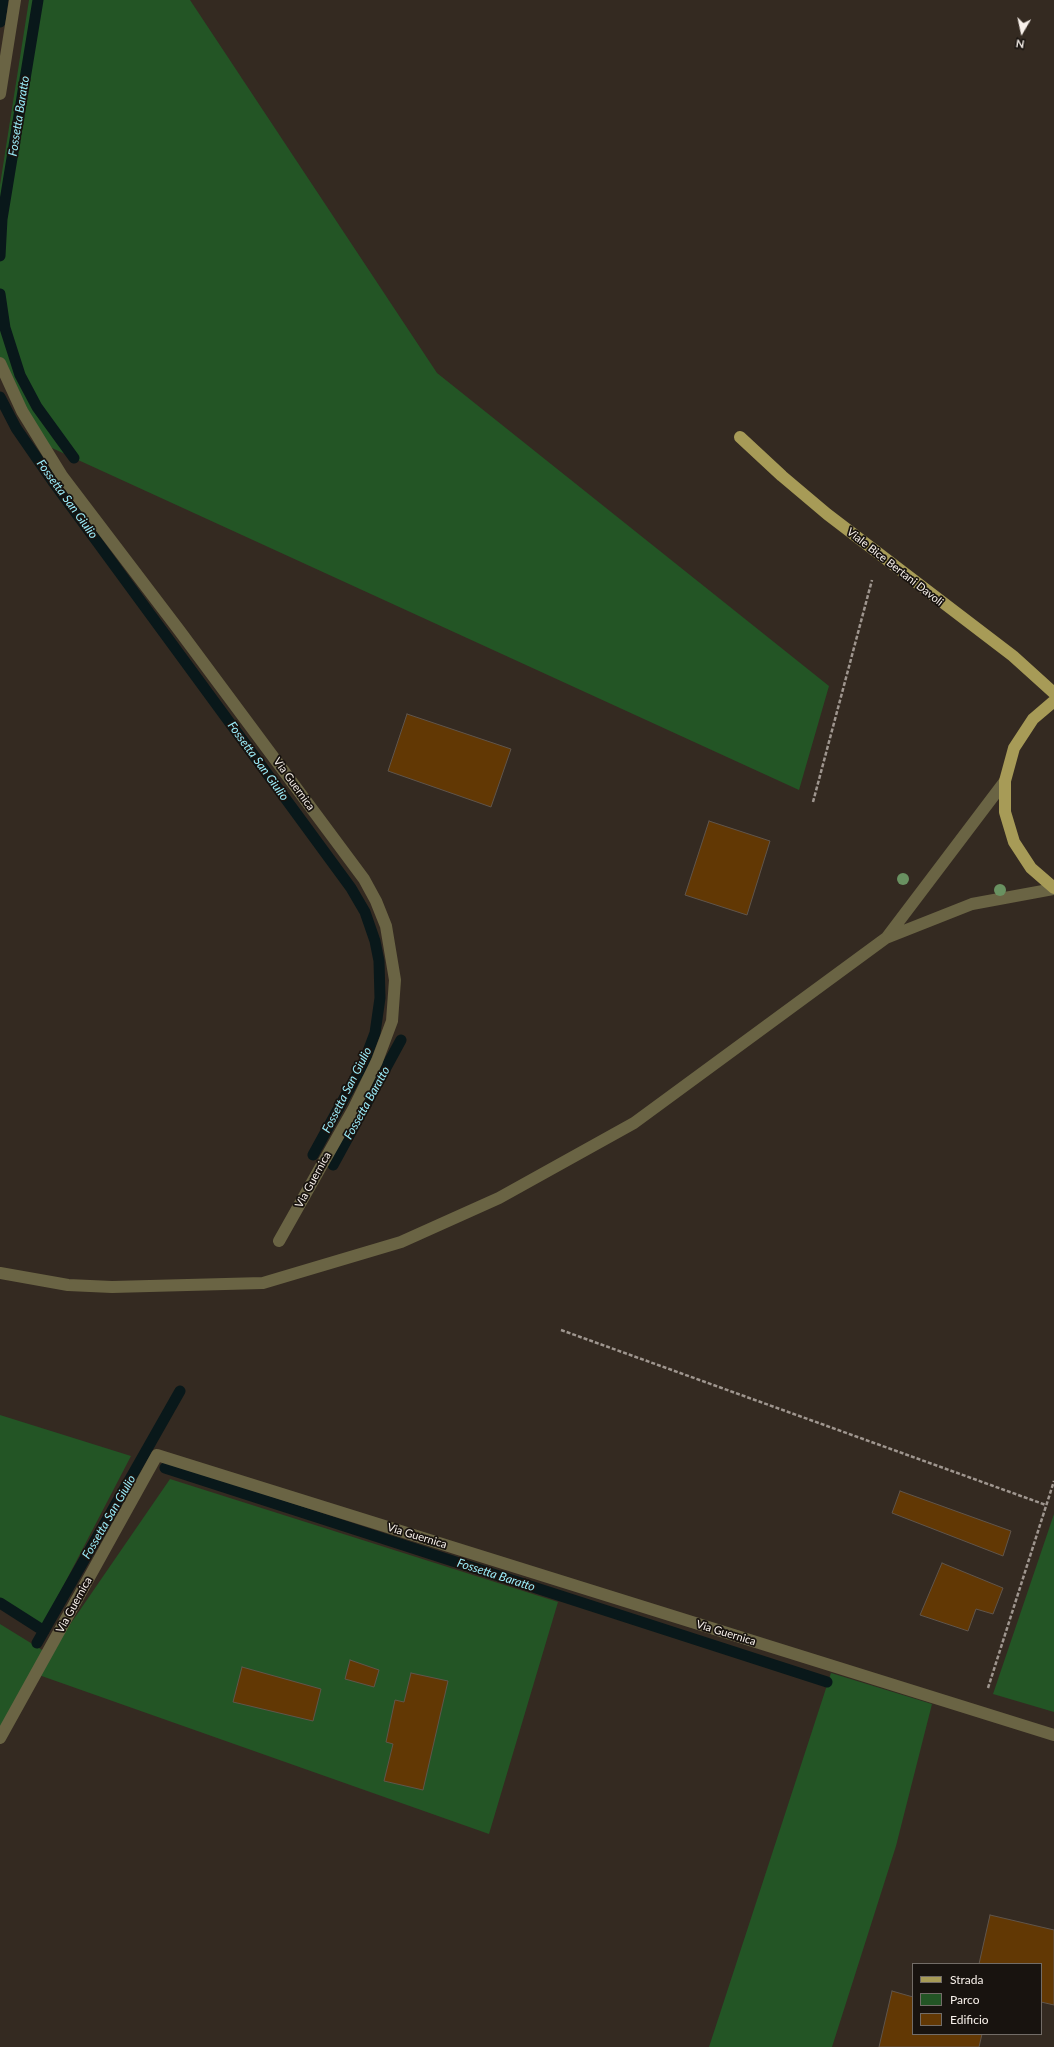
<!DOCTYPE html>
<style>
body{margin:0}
#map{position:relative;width:1054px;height:2047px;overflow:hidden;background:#342a21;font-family:Lato,sans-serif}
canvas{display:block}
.legend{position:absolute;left:912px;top:1963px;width:130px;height:72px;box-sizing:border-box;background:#18130f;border:1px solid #726c67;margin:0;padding:5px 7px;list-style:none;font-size:12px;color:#f8f1eb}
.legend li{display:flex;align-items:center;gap:8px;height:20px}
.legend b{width:20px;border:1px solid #726c67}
.north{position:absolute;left:1002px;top:12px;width:40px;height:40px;-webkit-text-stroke:3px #18130f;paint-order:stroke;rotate:189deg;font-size:11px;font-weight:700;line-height:16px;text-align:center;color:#f8f1eb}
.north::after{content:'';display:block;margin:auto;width:14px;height:18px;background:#f8f1eb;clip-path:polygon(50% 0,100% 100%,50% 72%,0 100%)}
</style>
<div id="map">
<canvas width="1054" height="2047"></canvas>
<ul class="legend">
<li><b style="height:5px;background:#a79b57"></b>Strada</li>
<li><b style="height:11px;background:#235525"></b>Parco</li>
<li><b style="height:11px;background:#623804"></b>Edificio</li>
</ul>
<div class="north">N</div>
</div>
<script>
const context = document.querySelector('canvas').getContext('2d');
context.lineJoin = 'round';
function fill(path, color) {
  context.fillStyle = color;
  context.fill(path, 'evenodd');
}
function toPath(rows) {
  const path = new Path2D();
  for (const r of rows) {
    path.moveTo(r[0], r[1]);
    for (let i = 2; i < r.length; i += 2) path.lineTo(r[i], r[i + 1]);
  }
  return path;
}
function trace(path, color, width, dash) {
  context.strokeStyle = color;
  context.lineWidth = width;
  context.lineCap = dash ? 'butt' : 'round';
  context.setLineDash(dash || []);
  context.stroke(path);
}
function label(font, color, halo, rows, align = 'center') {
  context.font = font + ' Lato,sans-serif';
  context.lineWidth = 3.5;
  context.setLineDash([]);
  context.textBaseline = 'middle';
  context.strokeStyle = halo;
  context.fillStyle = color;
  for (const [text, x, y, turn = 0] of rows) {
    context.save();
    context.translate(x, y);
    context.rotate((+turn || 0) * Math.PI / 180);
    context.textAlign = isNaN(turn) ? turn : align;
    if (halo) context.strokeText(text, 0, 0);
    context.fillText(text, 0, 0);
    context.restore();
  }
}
fill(toPath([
 [29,0,190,0,437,373,829,686,799,790,41,443,0,363,0,185],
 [0,1415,131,1456,43,1625,0,1598],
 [170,1479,558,1602,489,1834,36,1674,0,1737,0,1624,47,1653,38,1671],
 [1054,1514,1054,1712,993,1694],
 [831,1673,932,1704,896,1846,832,2047,709,2047]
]), '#235525');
trace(toPath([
 [0,22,3,0],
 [0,256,2,219,38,0],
 [0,294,5,328,20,375,37,407,74,458],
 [0,397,16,428,54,483,351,888,365,912,375,941,379,961,380,998,375,1033,364,1062,313,1155],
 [333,1165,401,1040],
 [165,1468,827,1682],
 [0,1603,44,1631],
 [37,1643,180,1391]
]), '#09181a', 11);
const building = toPath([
 [407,714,511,749,491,807,388,771,407,714],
 [709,821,770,841,747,915,685,895,709,821],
 [900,1491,1011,1531,1003,1556,892,1513,900,1491],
 [942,1563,1003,1588,993,1614,976,1609,968,1631,920,1615,942,1563],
 [350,1660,379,1670,374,1687,345,1679,350,1660],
 [242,1667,321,1689,313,1721,233,1702,242,1667],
 [411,1673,448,1681,423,1790,384,1781,393,1744,386,1742,395,1700,404,1702,411,1673],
 [990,1915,1054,1930,1054,2005,1041,2002,1041,1964,979,1964,990,1915],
 [892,1991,913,1997,913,2034,982,2034,979,2047,879,2047,892,1991]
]);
fill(building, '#623804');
trace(building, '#60554b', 1);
trace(toPath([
 [813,802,872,580],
 [561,1330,1046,1505],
 [988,1688,1054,1481]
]), '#9f968f', 2.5, [4, 2]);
trace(toPath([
 [0,94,15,0],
 [0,363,22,411,62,476,179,630,364,879,376,901,386,926,395,980,392,1021,377,1061,354,1108,279,1241],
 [887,937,1005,781],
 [0,1273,68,1285,112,1287,263,1283,401,1242,499,1198,634,1123,886,938,972,904,1054,889],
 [0,1738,157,1455,1054,1735]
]), '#6a6444', 12);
trace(toPath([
 [740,437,782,476,827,514,1013,656,1054,693],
 [1054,701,1033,719,1014,748,1005,781,1005,812,1014,842,1031,868,1054,888]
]), '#a79b57', 12);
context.fillStyle = '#699161';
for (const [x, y] of [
 [903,879],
 [1000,890]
]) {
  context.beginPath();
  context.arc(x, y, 6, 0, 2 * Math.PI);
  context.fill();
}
label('11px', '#f8f1eb', '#18130f', [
 ["Viale Bice Bertani Davoli",895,567,38],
 ["Via Guernica",294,784,54],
 ["Via Guernica",313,1180,-61],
 ["Via Guernica",417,1536,17],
 ["Via Guernica",74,1605,-61],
 ["Via Guernica",726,1633,17]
]);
label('italic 12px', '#9bedfa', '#18130f', [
 ["Fossetta Baratto",19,116,-81],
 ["Fossetta San Giulio",67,499,54],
 ["Fossetta San Giulio",258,761,54],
 ["Fossetta San Giulio",347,1090,-63],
 ["Fossetta Baratto",367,1103,-61],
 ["Fossetta San Giulio",109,1517,-60],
 ["Fossetta Baratto",496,1575,18]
]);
</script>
